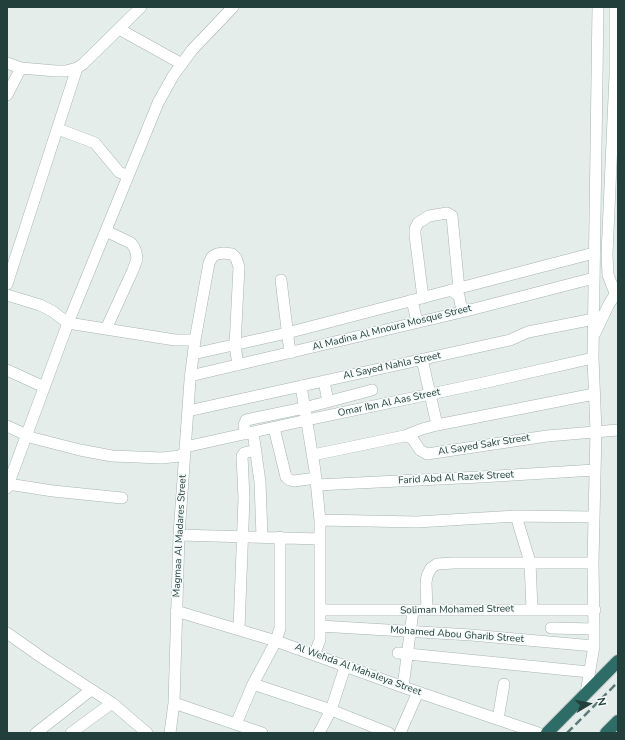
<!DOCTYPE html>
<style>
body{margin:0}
#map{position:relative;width:625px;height:740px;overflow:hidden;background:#e4edea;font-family:"Nunito Sans",sans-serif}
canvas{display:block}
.frame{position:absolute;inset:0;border:8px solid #233f3b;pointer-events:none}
.north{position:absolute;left:569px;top:684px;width:40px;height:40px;-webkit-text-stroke:3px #f4faf8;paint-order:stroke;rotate:80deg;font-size:11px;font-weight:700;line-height:16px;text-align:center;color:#233f3b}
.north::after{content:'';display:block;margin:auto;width:14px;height:18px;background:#233f3b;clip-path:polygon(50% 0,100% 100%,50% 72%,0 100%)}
</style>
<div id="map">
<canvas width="625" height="740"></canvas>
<div class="frame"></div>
<div class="north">N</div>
</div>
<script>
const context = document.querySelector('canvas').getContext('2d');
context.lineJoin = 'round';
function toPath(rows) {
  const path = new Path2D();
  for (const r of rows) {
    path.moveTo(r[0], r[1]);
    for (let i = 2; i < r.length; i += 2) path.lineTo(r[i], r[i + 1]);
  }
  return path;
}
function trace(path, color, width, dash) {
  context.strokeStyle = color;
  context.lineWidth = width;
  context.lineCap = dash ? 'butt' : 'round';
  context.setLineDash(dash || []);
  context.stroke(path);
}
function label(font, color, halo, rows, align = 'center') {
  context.font = font + ' "Nunito Sans",sans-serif';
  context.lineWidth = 3;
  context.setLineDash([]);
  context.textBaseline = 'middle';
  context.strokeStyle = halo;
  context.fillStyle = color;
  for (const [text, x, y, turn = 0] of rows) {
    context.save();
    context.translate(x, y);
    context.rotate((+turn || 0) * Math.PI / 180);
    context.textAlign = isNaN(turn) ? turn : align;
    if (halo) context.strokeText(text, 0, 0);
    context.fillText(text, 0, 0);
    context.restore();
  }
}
const street = toPath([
 [615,7,615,75,607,254,608,275,615,293],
 [119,29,182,64],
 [7,63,21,68,7,95],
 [21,68,56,71,66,71,77,68,83,64,141,7],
 [58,129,95,143,119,172,128,176],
 [281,280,290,353],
 [7,284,77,68],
 [451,290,459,296,461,306,465,309,470,310],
 [7,295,40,305,52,311,68,323,175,340,195,340],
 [423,298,415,235,415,229,418,223,429,216,447,213,452,216,459,289],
 [412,300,417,322],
 [106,329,133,270,137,259,136,252,134,247,131,243,106,231],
 [595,333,609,304,618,290],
 [193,354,287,333,594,253],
 [422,359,437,425],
 [7,370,44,387],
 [190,376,470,310,594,278],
 [324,381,328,402],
 [301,386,315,471,320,520,320,640,316,650,312,654],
 [188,411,510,340,528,332,594,319],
 [7,426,33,438,80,450,112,456,162,458,180,456,185,452],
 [274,428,286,477,290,480,294,481,316,478],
 [253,432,260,482,262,537],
 [246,434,244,425,246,420,304,408,372,390],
 [407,435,422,429,437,425,594,394],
 [185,447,307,420,483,383,593,358],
 [313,455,404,436,412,438,420,450,427,454,547,436,618,430],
 [8,484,53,491,122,498],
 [317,485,480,477,595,470],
 [7,488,68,323,158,103,173,76,192,50,233,7],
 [516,516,530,562,532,609],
 [320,520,417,522,516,516,594,517],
 [179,535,320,539],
 [320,610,595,610],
 [427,610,426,583,427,576,431,568,437,564,454,563,593,563],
 [176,611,276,641,403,687,538,733],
 [320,626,471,635,594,646],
 [551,628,594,629],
 [239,629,244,498,242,456,244,453,256,450],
 [7,633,44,659,112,703,147,733],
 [398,653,589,672],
 [253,684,331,710,389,733],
 [403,687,413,611],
 [586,693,594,646,594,629,593,563,596,431,593,358,598,7],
 [174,703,262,733],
 [498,719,504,684],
 [236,724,253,684,276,641,280,628,280,537],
 [36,733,91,690],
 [71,733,112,703],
 [170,733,174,703,179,535,190,380,195,340,209,263,212,257,217,254,224,253,232,254,236,258,239,267,235,345,238,365],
 [319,733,331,710,345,667],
 [400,733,418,692]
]);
const highway = toPath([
 [547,733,618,661],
 [606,733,618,721]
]);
trace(street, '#a6b5b2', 12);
trace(highway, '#c1c9c8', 14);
trace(street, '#fff', 11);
trace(highway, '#2e6c67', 12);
trace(toPath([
 [567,733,618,682]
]), '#5d7b76', 2.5, [8, 4]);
label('10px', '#233f3b', '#f4faf8', [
 ["Al Madina Al Mnoura Mosque Street",392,328,-14],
 ["Al Sayed Nahla Street",392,366,-12],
 ["Omar Ibn Al Aas Street",389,403,-12],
 ["Al Sayed Sakr Street",484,445,-9],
 ["Farid Abd Al Razek Street",456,478,-3],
 ["Magmaa Al Madares Street",180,536,-87],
 ["Soliman Mohamed Street",457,610,-1],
 ["Mohamed Abou Gharib Street",457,635,4],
 ["Al Wehda Al Mahaleya Street",358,670,20]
]);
</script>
